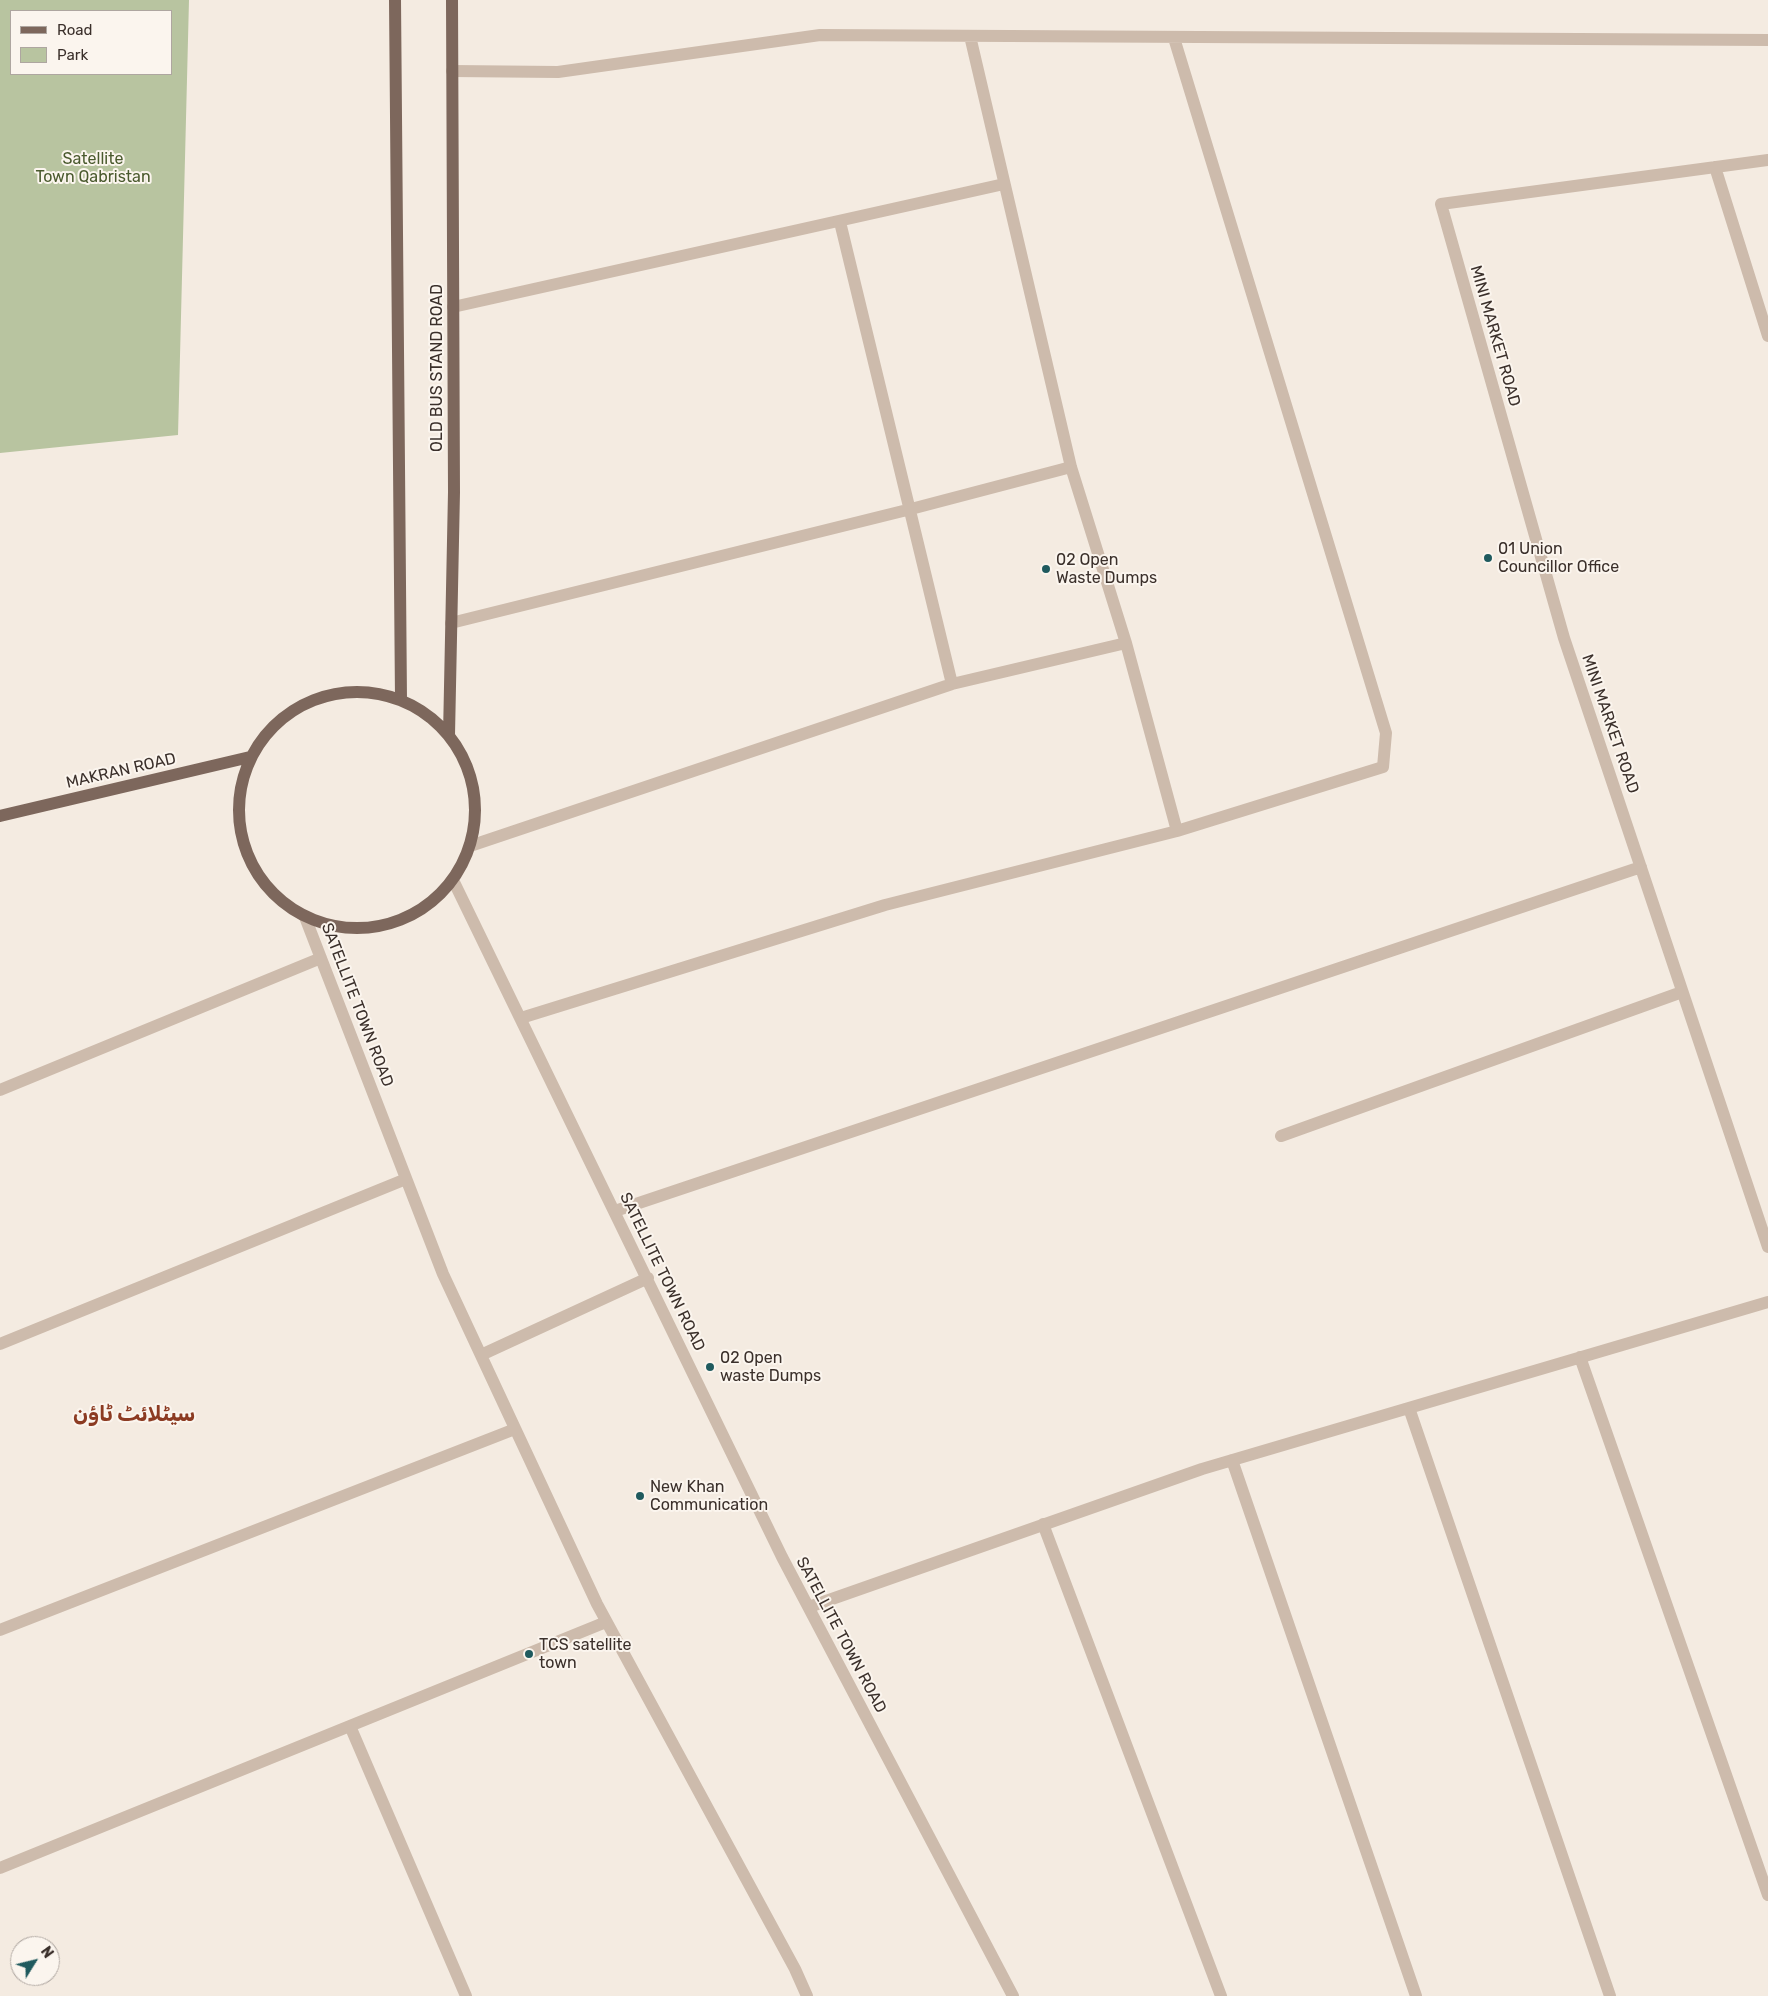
<!DOCTYPE html>
<meta charset="utf-8">
<style>
body{margin:0}
#map{position:relative;width:1768px;height:1996px;overflow:hidden;background:#f4ebe1;font-family:Rubik,sans-serif}
canvas{display:block}
.legend{position:absolute;left:10px;top:10px;width:162px;height:65px;box-sizing:border-box;background:#fbf5ee;border:1px solid #aea6a0;margin:0;padding:6px 9px;list-style:none;font-size:15px;color:#3b302b}
.legend li{display:flex;align-items:center;gap:10px;height:25px}
.legend b{width:25px;border:1px solid #aea6a0}
.north{position:absolute;left:10px;top:1936px;width:50px;height:50px;box-sizing:border-box;background:#fbf5ee;border:1px solid #aea6a0;border-radius:50%;rotate:54deg;font-size:14px;font-weight:700;line-height:20px;text-align:center;color:#3b302b}
.north::after{content:'';display:block;margin:auto;width:18px;height:22px;background:#1f5a5e;clip-path:polygon(50% 0,100% 100%,50% 72%,0 100%)}
</style>
<div id="map">
<canvas width="1768" height="1996"></canvas>
<ul class="legend">
<li><b style="height:6px;background:#7d675c"></b>Road</li>
<li><b style="height:14px;background:#b8c4a0"></b>Park</li>
</ul>
<div class="north">N</div>
</div>
<script>
const context = document.querySelector('canvas').getContext('2d');
context.lineJoin = 'round';
function fill(path, color) {
  context.fillStyle = color;
  context.fill(path, 'evenodd');
}
function toPath(rows) {
  const path = new Path2D();
  for (const r of rows) {
    if (r.length === 3) {
      path.moveTo(r[0] + r[2], r[1]);
      path.arc(r[0], r[1], r[2], 0, 2 * Math.PI);
      continue;
    }
    path.moveTo(r[0], r[1]);
    for (let i = 2; i < r.length; i += 2) path.lineTo(r[i], r[i + 1]);
  }
  return path;
}
function trace(path, color, width, dash) {
  context.strokeStyle = color;
  context.lineWidth = width;
  context.lineCap = dash ? 'butt' : 'round';
  context.setLineDash(dash || []);
  context.stroke(path);
}
function label(font, color, halo, rows, align = 'center') {
  context.font = font + ' Rubik,"Noto Sans Arabic",sans-serif';
  context.lineWidth = 4;
  context.setLineDash([]);
  context.textBaseline = 'middle';
  context.strokeStyle = halo;
  context.fillStyle = color;
  for (const [text, x, y, turn = 0] of rows) {
    context.save();
    context.translate(x, y);
    context.rotate((+turn || 0) * Math.PI / 180);
    context.textAlign = isNaN(turn) ? turn : align;
    if (halo) context.strokeText(text, 0, 0);
    context.fillText(text, 0, 0);
    context.restore();
  }
}
fill(toPath([
 [0,0,189,0,178,435,0,453],
 [11,11,171,11,171,74,11,74]
]), '#b8c4a0');
trace(toPath([
 [970,36,1071,467,1126,643,1177,831],
 [452,71,558,72,820,35,1768,40],
 [1768,160,1441,204,1564,638,1768,1247],
 [1715,167,1768,336],
 [840,222,952,684],
 [453,307,1004,184],
 [451,623,911,509,1071,467],
 [470,846,952,684,1126,643],
 [453,880,782,1557,1013,1996],
 [305,917,443,1274,597,1604,795,1969,807,1996],
 [521,1018,885,905,1177,831,1383,767,1386,733,1174,38],
 [0,1090,321,958],
 [1281,1136,1682,992],
 [615,1211,1641,867],
 [0,1344,406,1179],
 [481,1355,648,1278],
 [1580,1357,1768,1895],
 [1409,1408,1610,1996],
 [1232,1460,1416,1996],
 [1043,1524,1221,1996],
 [809,1607,1202,1469,1768,1302],
 [0,1630,515,1429],
 [350,1726,466,1996],
 [0,1868,606,1622]
]), '#cdbbac', 12);
trace(toPath([
 [395,0,401,699],
 [357,810,118],
 [449,735,454,492,452,0],
 [0,816,250,757]
]), '#7d675c', 12);
for (const [x, y, r, color] of [
 [1488,558,5,"#1f5a5e"],
 [1046,569,5,"#1f5a5e"],
 [710,1367,5,"#1f5a5e"],
 [640,1496,5,"#1f5a5e"],
 [529,1654,5,"#1f5a5e"]
]) {
  const dot = new Path2D();
  dot.arc(x, y, r, 0, 2 * Math.PI);
  context.fillStyle = color;
  context.fill(dot);
  trace(dot, '#fbf5ee', 2);
}
label('16px', '#4a5a2e', '#fbf5ee', [
 ["Satellite",93,159],
 ["Town Qabristan",93,177]
]);
label('16px', '#3b302b', '#fbf5ee', [
 ["MINI MARKET ROAD",1495,336,74],
 ["OLD BUS STAND ROAD",437,368,-90],
 ["MINI MARKET ROAD",1610,724,71],
 ["MAKRAN ROAD",121,771,-13],
 ["SATELLITE TOWN ROAD",357,1005,69],
 ["SATELLITE TOWN ROAD",662,1272,64],
 ["SATELLITE TOWN ROAD",841,1635,62]
]);
label('16px', '#3b302b', '#fbf5ee', [
 ["01 Union",1498,549],
 ["Councillor Office",1498,567],
 ["02 Open",1056,560],
 ["Waste Dumps",1056,578],
 ["02 Open",720,1358],
 ["waste Dumps",720,1376],
 ["New Khan",650,1487],
 ["Communication",650,1505],
 ["TCS satellite",539,1645],
 ["town",539,1663]
], 'left');
label('bold 21px', '#8c3b22', '#fbf5ee', [
 ["سیٹلائٹ ٹاؤن",134,1415]
]);
</script>
